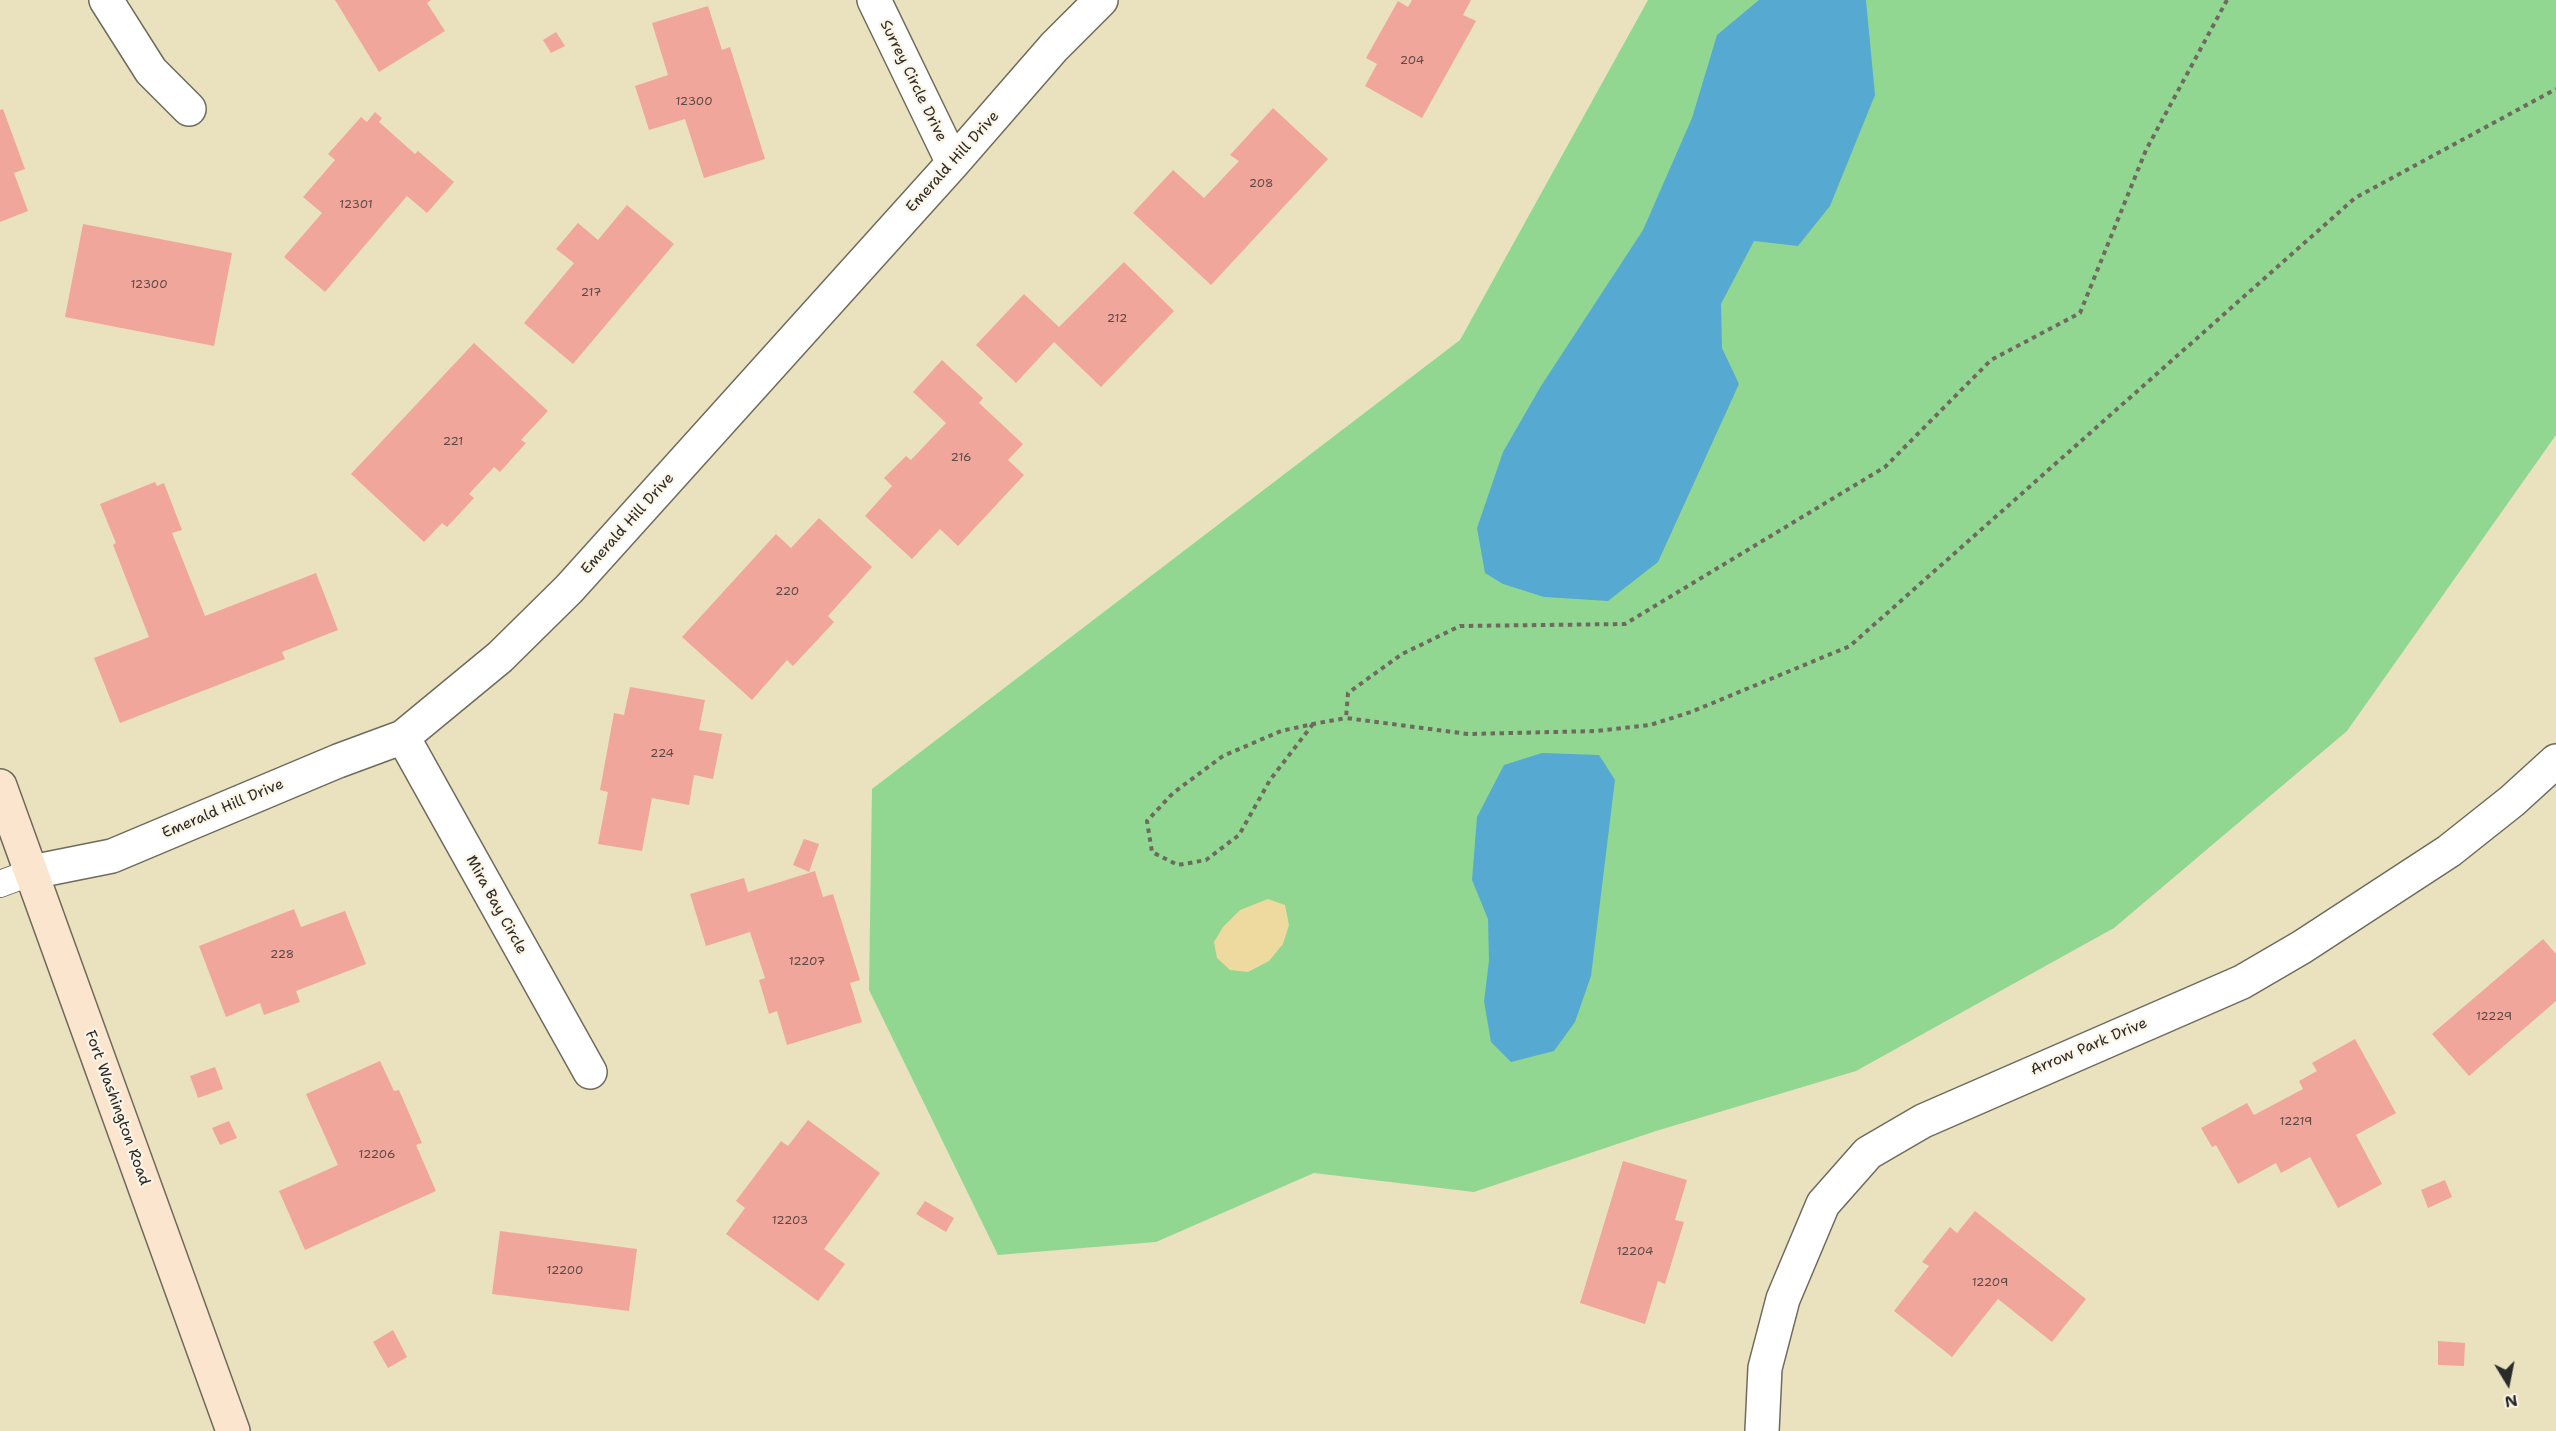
<!DOCTYPE html>
<style>
body{margin:0}
#map{position:relative;width:2556px;height:1431px;overflow:hidden;background:#eae2be;font-family:"Shantell Sans",sans-serif}
canvas{display:block}
.north{position:absolute;left:2478px;top:1353px;width:60px;height:60px;-webkit-text-stroke:4px #fcf5e5;paint-order:stroke;rotate:170deg;font-size:16px;font-weight:700;line-height:24px;text-align:center;color:#2b2b2b}
.north::after{content:'';display:block;margin:auto;width:21px;height:27px;background:#2b2b2b;clip-path:polygon(50% 0,100% 100%,50% 72%,0 100%)}
</style>
<div id="map">
<canvas width="2556" height="1431"></canvas>
<div class="north">N</div>
</div>
<script>
const context = document.querySelector('canvas').getContext('2d');
context.lineJoin = 'round';
function fill(path, color) {
  context.fillStyle = color;
  context.fill(path, 'evenodd');
}
function toPath(rows) {
  const path = new Path2D();
  for (const r of rows) {
    path.moveTo(r[0], r[1]);
    for (let i = 2; i < r.length; i += 2) path.lineTo(r[i], r[i + 1]);
  }
  return path;
}
function trace(path, color, width, dash) {
  context.strokeStyle = color;
  context.lineWidth = width;
  context.lineCap = dash ? 'butt' : 'round';
  context.setLineDash(dash || []);
  context.stroke(path);
}
function label(font, color, halo, rows, align = 'center') {
  context.font = font + ' "Shantell Sans",sans-serif';
  context.lineWidth = 4.5;
  context.setLineDash([]);
  context.textBaseline = 'middle';
  context.strokeStyle = halo;
  context.fillStyle = color;
  for (const [text, x, y, turn = 0] of rows) {
    context.save();
    context.translate(x, y);
    context.rotate((+turn || 0) * Math.PI / 180);
    context.textAlign = isNaN(turn) ? turn : align;
    if (halo) context.strokeText(text, 0, 0);
    context.fillText(text, 0, 0);
    context.restore();
  }
}
fill(toPath([
 [1648,0,2556,0,2556,435,2347,731,2114,928,1856,1071,1656,1131,1474,1192,1314,1173,1156,1242,998,1255,869,990,872,789,1460,340]
]), '#91d791');
fill(toPath([
 [1268,899,1285,905,1289,925,1283,944,1269,961,1248,972,1230,970,1217,958,1214,942,1223,927,1240,910]
]), '#eeda9e');
fill(toPath([
 [1759,0,1866,0,1875,95,1830,206,1798,246,1754,241,1721,304,1722,348,1739,384,1658,562,1608,601,1544,597,1503,584,1485,573,1477,528,1503,452,1541,386,1643,230,1692,118,1717,35],
 [1542,753,1599,755,1615,780,1591,976,1575,1022,1554,1051,1511,1062,1491,1042,1484,1001,1489,961,1488,919,1472,880,1477,817,1504,765]
]), '#56aad2');
fill(toPath([
 [335,0,431,0,427,3,445,31,379,72],
 [1412,0,1471,0,1463,15,1476,21,1422,118,1365,86,1377,64,1366,58,1398,1,1408,7],
 [708,6,722,50,730,47,765,159,704,178,685,119,649,130,635,86,668,75,652,23],
 [556,32,565,46,551,53,543,40],
 [1273,108,1328,159,1211,285,1133,213,1173,170,1204,198,1239,161,1230,155],
 [3,109,25,169,14,173,28,211,0,222,0,110],
 [375,112,382,118,379,122,415,154,418,151,454,182,427,213,407,196,325,292,284,257,322,213,303,197,335,160,328,154,361,117,367,122],
 [627,205,674,244,573,364,524,323,574,263,556,249,578,223,598,240],
 [83,224,232,253,214,346,65,317],
 [1124,262,1174,311,1101,387,1054,342,1016,383,976,345,1024,294,1059,327],
 [474,343,548,411,521,440,526,443,500,472,494,467,469,494,474,498,447,527,442,523,424,542,351,474],
 [942,360,983,398,979,403,1023,444,1008,460,1024,475,958,546,940,529,912,559,865,516,892,486,884,478,906,456,911,460,946,423,913,392],
 [155,482,157,486,164,483,182,530,172,533,205,616,316,573,338,630,282,652,285,659,120,723,94,658,149,637,113,545,116,543,100,504],
 [819,518,872,567,828,616,834,622,793,666,787,660,752,700,682,637,776,534,791,548],
 [630,687,705,700,699,730,722,734,713,779,694,775,689,805,652,798,642,851,598,844,608,792,600,790,614,713,624,715],
 [804,839,819,844,809,872,793,865],
 [815,871,823,897,833,894,860,980,850,983,862,1022,787,1045,777,1011,769,1014,759,980,765,978,750,932,706,946,690,894,744,878,748,892],
 [294,909,301,927,345,911,366,964,296,991,300,1002,264,1015,260,1003,226,1017,199,946],
 [2543,939,2556,954,2556,1001,2469,1076,2432,1034],
 [2355,1039,2396,1113,2356,1135,2382,1184,2338,1208,2310,1157,2281,1173,2276,1163,2238,1184,2216,1145,2212,1147,2201,1128,2247,1103,2254,1115,2303,1089,2299,1081,2317,1071,2312,1063],
 [380,1061,394,1091,399,1090,422,1143,416,1145,436,1191,305,1250,279,1191,338,1165,306,1094],
 [215,1067,223,1089,198,1098,190,1076],
 [808,1120,880,1173,824,1249,845,1264,818,1301,726,1234,745,1208,736,1201,781,1141,788,1146],
 [229,1121,237,1138,220,1145,212,1128],
 [1623,1161,1687,1180,1675,1220,1684,1222,1665,1284,1658,1281,1645,1324,1580,1303],
 [2445,1180,2452,1197,2428,1208,2421,1190],
 [925,1201,954,1218,946,1232,916,1214],
 [1975,1211,2086,1299,2052,1342,1998,1299,1952,1357,1894,1311,1929,1266,1922,1262,1950,1227,1957,1233],
 [500,1231,637,1249,629,1311,492,1294],
 [393,1330,407,1357,388,1368,373,1342],
 [2438,1341,2465,1343,2464,1366,2438,1365]
]), '#f1a69b');
const lane = toPath([
 [0,884,32,872]
]);
const street = toPath([
 [106,0,151,71,189,109],
 [874,0,953,163],
 [403,737,590,1072],
 [32,872,112,856,338,761,403,737,500,657,569,589,953,163,1054,47,1101,0],
 [1762,1431,1765,1368,1783,1299,1823,1204,1868,1153,1923,1121,2242,982,2302,947,2449,851,2512,801,2556,761]
]);
const secondary = toPath([
 [0,786,233,1431]
]);
trace(lane, '#6e6b5e', 28);
trace(street, '#6e6b5e', 36);
trace(secondary, '#6e6b5e', 36);
trace(toPath([
 [2227,0,2146,150,2080,313,1991,360,1885,467,1625,624,1460,626,1402,654,1348,693,1346,718,1468,734,1597,731,1650,725,1691,712,1850,646,2355,198,2556,89],
 [1313,724,1270,780,1239,835,1206,860,1178,865,1152,852,1147,821,1173,793,1223,756,1281,731,1313,724,1346,718]
]), '#6e6b5e', 4, [4.5, 4.5]);
trace(lane, '#fff', 26);
trace(street, '#fff', 33);
trace(secondary, '#fbe5cf', 33);
label('12px', '#5c4a47', null, [
 ["204",1412,61],
 ["12300",694,102],
 ["208",1261,184],
 ["12301",356,205],
 ["12300",149,285],
 ["217",591,293],
 ["212",1117,319],
 ["221",453,442],
 ["216",961,458],
 ["220",787,592],
 ["224",662,754],
 ["228",282,955],
 ["12207",807,962],
 ["12229",2494,1017],
 ["12219",2296,1122],
 ["12206",377,1155],
 ["12203",790,1221],
 ["12204",1635,1252],
 ["12200",565,1271],
 ["12209",1990,1283]
]);
label('15px', '#2b2b2b', '#fcf5e5', [
 ["Surrey Circle Drive",913,81,64],
 ["Emerald Hill Drive",953,162,-48],
 ["Emerald Hill Drive",628,524,-48],
 ["Emerald Hill Drive",223,809,-23],
 ["Mira Bay Circle",496,905,61],
 ["Arrow Park Drive",2089,1047,-23],
 ["Fort Washington Road",117,1108,70]
]);
</script>
